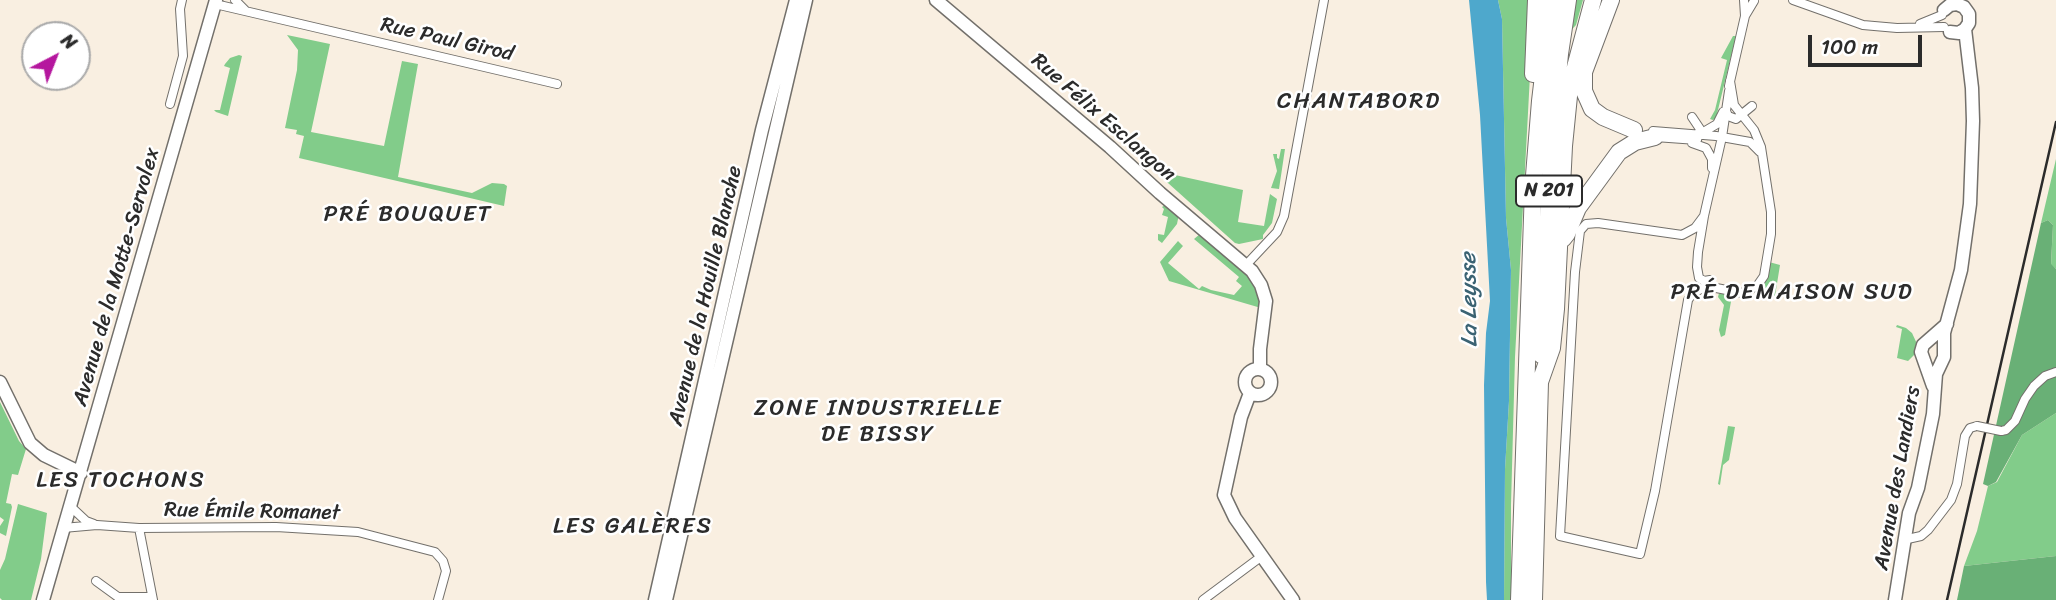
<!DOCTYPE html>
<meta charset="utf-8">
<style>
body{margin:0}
#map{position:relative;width:2056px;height:600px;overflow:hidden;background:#f9efe1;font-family:Sriracha,sans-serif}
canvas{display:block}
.north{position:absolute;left:21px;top:21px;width:70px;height:70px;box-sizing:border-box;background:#fff;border:2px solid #aaa;border-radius:50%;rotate:42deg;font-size:19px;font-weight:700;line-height:28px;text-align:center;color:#2b2b2b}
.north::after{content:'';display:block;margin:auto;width:24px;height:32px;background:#b5179e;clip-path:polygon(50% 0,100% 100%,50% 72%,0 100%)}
.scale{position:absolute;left:1808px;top:35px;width:114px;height:32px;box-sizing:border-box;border:4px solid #2b2b2b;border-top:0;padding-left:9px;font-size:21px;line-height:24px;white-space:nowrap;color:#2b2b2b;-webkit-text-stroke:5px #fff;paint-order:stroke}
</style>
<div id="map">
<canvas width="2056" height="600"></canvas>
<div class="north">N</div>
<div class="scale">100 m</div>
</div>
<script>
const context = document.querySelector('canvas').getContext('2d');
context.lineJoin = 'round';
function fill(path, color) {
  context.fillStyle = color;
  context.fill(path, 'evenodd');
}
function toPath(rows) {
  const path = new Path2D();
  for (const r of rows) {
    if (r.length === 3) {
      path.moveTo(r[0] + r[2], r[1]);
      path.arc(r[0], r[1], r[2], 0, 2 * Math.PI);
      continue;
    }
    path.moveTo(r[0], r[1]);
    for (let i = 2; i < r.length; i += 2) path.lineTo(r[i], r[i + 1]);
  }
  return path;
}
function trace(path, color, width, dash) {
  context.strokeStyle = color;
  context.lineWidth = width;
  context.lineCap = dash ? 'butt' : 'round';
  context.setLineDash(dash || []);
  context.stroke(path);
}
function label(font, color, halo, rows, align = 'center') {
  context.font = font + ' Sriracha,sans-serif';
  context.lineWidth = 5;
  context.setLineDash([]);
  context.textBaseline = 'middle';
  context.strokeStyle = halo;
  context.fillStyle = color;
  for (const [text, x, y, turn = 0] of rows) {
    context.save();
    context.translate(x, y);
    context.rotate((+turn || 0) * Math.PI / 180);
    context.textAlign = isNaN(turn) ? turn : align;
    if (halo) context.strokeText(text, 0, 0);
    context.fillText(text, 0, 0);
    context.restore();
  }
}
fill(toPath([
 [1498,0,1583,0,1576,25,1530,75,1515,357,1511,505,1511,600,1504,600,1505,469,1509,401,1511,270,1506,218,1502,19],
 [287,35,330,44,311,132,384,146,402,61,418,64,398,177,472,193,492,183,504,184,507,186,504,206,299,158,304,136,296,134,297,130,285,128,297,70,298,50],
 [1733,36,1736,36,1716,118,1713,120,1710,119,1715,110,1727,60,1721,58],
 [239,55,242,56,228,116,216,112,214,110,220,110,230,68,224,66,225,64,230,58],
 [1281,149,1285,149,1279,189,1271,188,1277,171,1273,154,1277,154,1277,158,1279,159],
 [2056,159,2056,269,2051,265,2053,225,2048,220,2041,223],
 [1149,166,1169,169,1175,175,1243,190,1238,222,1264,226,1270,194,1277,199,1272,223,1263,235,1263,239,1239,244,1235,243],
 [1165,205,1179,214,1177,224,1162,243,1158,240,1158,234,1164,235,1168,217,1162,215,1164,209,1162,207],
 [1200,234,1256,281,1261,308,1169,281,1160,262,1178,241,1183,246,1168,263,1199,289,1202,286,1211,290,1234,295,1242,286,1236,281,1239,277,1194,239],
 [1769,262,1780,265,1775,296,1753,292],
 [1719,293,1732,296,1725,335,1721,337,1719,330,1724,305,1718,297],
 [1897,325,1906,328,1912,333,1918,346,1917,352,1908,361,1897,358,1902,329,1896,327],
 [0,402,19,441,26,449,18,475,12,474,6,503,11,504,12,507,6,536,0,533,0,526,4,520,0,517],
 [2056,413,2056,556,1964,566,1977,531,1988,486,1997,482,2022,435],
 [1728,426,1735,427,1729,460,1723,465,1720,485,1718,484],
 [18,504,47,513,41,559,31,600,2,600,0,598,0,570,5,559]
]), '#82cc8a');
fill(toPath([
 [2048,220,2053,225,2051,264,2056,269,2056,413,2022,435,1996,482,1988,486,1983,484,2041,223],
 [2056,556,2056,600,1957,600,1964,566]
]), '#69b076');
fill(toPath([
 [1469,0,1498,0,1502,19,1506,218,1511,270,1509,401,1505,469,1504,600,1487,600,1486,582,1484,385,1486,333,1490,301,1480,115]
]), '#4ea8cc');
const street = toPath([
 [235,0,246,11],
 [1793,0,1863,25,1897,28,1944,27],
 [215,4,557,84],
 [1745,16,1754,1],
 [1920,24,1942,15],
 [1729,86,1745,16,1744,0],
 [170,104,183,56,180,9,182,0],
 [1726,111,1728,116,1736,119,1752,106],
 [1653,131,1716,136,1750,142,1760,152],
 [1700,134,1717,124,1723,112],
 [1655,137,1697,140,1700,129,1692,117],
 [1692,143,1706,148,1712,159,1712,168],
 [1704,216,1695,228,1682,235,1598,223,1586,224,1580,231,1575,272,1560,536,1640,554,1655,491,1688,300,1692,294,1706,286,1742,293,1757,286,1764,276,1771,234,1771,212,1761,147,1754,130,1734,105,1730,81],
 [1246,265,1277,232,1284,216,1324,0],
 [1710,280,1704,281,1699,278,1697,267,1698,252,1704,216,1722,137,1729,91],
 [2001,431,2006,430,2015,421,2025,399,2034,386,2045,376,2056,372],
 [70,506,86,521,94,524],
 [63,528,97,525,139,528,276,527,358,532,435,552,443,561,446,571,438,600],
 [139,528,153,600],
 [1903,540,1921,536,1928,530,1951,500,1957,484,1965,436,1970,428,1977,426],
 [96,581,118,597,152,597],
 [1203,600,1262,556]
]);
const secondary = toPath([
 [936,0,1110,147,1160,193,1252,271,1261,285,1266,301,1260,349,1260,369],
 [1944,10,1950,5,1957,4,1964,7,1969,14,1969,23,1965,29,1959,33,1950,32],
 [1258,382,13],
 [0,382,30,443,44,455,81,473],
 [1933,386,1921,352,1923,345,1947,324],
 [1250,393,1241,417,1224,495,1235,518,1293,600],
 [43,600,216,0],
 [655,600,762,130,796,0],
 [666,600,806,0],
 [1895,600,1909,513,1918,488,1933,414,1936,374,1944,357,1944,333,1961,270,1970,204,1973,121,1972,88,1965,29]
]);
const highway = toPath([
 [1611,0,1584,72,1584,91,1592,109,1603,117,1634,130],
 [1533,74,1536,0],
 [1563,239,1567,234,1578,208,1619,152,1635,142,1655,137],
 [1541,355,1552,139,1560,54,1568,0],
 [1519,600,1533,188,1540,101,1552,0],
 [1534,600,1540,382,1552,348,1556,309,1564,146,1570,86,1593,0]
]);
trace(street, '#73706b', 10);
trace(secondary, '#73706b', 15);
trace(highway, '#73706b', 18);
trace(street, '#fff', 8);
trace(secondary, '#fff', 12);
trace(highway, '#fff', 16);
trace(toPath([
 [1947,600,2056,122]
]), '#2b2b2b', 2.5);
const streetBridge = toPath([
 [1977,426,2001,431]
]);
trace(streetBridge, '#73706b', 10, []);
trace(streetBridge, '#fff', 8);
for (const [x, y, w] of [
 [1549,191,66]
]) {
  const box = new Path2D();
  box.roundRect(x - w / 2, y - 15.5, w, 31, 5);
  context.fillStyle = '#fff';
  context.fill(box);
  trace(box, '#2b2b2b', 2);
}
label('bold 19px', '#2b2b2b', null, [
 ["N 201",1549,191]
]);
label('21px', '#2b2b2b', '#fff', [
 ["Rue Paul Girod",447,40,13],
 ["Rue Félix Esclangon",1103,118,41],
 ["Avenue de la Motte-Servolex",117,277,-74],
 ["Avenue de la Houille Blanche",706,296,-77],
 ["Avenue des Landiers",1898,478,-80],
 ["Rue Émile Romanet",252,512,1]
]);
context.letterSpacing = '2px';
label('23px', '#2b2b2b', '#fff', [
 ["CHANTABORD",1359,102],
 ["PRÉ BOUQUET",408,215],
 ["PRÉ DEMAISON SUD",1792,293],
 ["ZONE INDUSTRIELLE",878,409],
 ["DE BISSY",878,435],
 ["LES TOCHONS",121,481],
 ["LES GALÈRES",633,527]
]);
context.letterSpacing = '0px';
label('italic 23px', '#3b6373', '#fff', [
 ["La Leysse",1470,300,-91]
]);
</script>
